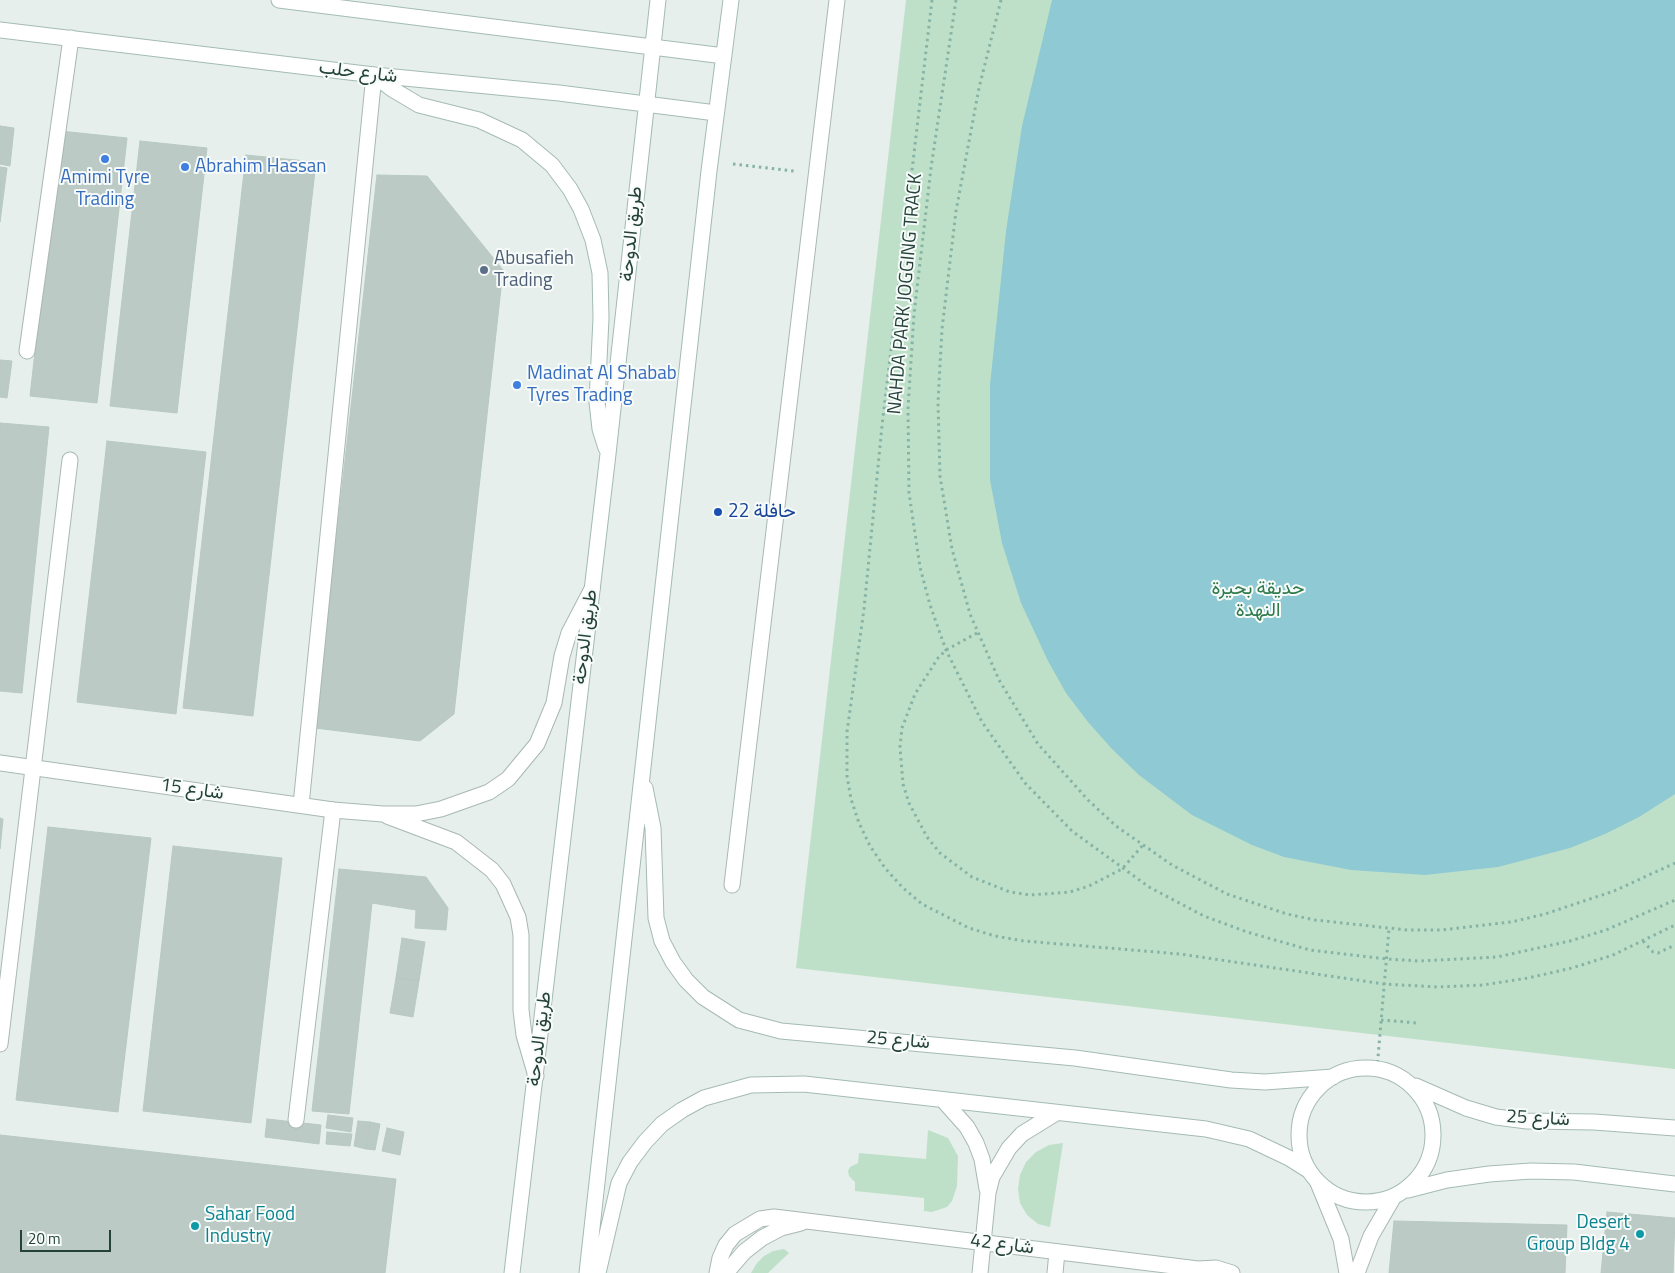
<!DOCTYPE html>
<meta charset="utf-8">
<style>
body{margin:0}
#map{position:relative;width:1675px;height:1273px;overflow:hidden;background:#e6efeb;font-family:"Titillium Web",sans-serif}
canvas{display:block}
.scale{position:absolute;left:20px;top:1230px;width:91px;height:22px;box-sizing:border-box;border:2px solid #24423a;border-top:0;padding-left:6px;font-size:15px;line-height:18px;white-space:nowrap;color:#24423a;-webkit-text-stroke:4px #f7fbf9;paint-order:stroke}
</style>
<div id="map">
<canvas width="1675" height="1273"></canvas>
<div class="scale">20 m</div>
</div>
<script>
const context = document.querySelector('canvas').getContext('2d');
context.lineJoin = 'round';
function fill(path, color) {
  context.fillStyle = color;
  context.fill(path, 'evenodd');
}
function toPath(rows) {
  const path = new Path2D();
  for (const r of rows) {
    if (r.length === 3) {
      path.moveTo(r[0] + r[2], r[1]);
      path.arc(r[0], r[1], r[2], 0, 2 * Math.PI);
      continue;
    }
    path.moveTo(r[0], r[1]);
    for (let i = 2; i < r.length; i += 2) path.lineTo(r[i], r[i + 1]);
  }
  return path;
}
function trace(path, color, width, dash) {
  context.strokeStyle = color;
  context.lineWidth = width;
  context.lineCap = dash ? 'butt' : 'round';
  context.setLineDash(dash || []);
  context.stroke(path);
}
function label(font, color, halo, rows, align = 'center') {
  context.font = font + ' "Titillium Web",Vazirmatn,sans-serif';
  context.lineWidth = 4;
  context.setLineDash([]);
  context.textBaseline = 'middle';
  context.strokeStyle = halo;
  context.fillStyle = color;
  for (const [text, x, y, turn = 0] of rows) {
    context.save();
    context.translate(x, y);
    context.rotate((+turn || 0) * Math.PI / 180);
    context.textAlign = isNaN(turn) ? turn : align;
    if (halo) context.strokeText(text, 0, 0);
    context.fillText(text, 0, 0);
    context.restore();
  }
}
fill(toPath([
 [906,0,1675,0,1675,1069,796,968],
 [928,1130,948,1138,958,1156,957,1186,952,1201,947,1207,932,1212,924,1211,924,1198,855,1191,855,1182,849,1176,848,1171,850,1167,858,1163,859,1153,926,1159],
 [1063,1143,1050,1227,1038,1224,1027,1215,1020,1203,1018,1189,1020,1175,1026,1162,1036,1152,1049,1145],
 [784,1249,789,1253,768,1273,751,1273,757,1263,764,1256,773,1251]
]), '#bfe0c8');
fill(toPath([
 [1052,0,1675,0,1675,794,1672,796,1639,817,1605,834,1570,848,1498,867,1425,875,1351,870,1284,857,1252,845,1192,815,1139,775,1112,749,1088,722,1066,693,1048,661,1021,603,1002,543,990,480,990,385,1006,231,1022,126]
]), '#8ec9d4');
const building = toPath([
 [0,126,14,128,10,166,0,164,0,126],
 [60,131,127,138,97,403,30,396,60,131],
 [140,141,207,148,177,413,110,406,140,141],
 [246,155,316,162,253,716,183,708,246,155],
 [0,167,7,168,0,222,0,167],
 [377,175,427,176,503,270,454,714,420,741,315,728,377,175],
 [0,360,12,361,7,398,0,397,0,360],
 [0,423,49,427,22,693,0,691,0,423],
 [107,441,206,452,176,714,77,702,107,441],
 [0,818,3,819,0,849,0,818],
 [48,827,151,838,118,1112,16,1100,48,827],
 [173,846,282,858,251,1123,143,1111,173,846],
 [339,869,426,877,448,908,446,930,415,928,416,910,372,903,349,1114,312,1111,339,869],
 [402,938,425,942,419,981,396,978,402,938],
 [396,978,419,981,413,1017,390,1013,396,978],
 [328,1115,353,1118,351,1132,326,1128,328,1115],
 [267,1119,321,1125,319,1144,265,1137,267,1119],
 [358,1121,370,1122,366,1149,354,1146,358,1121],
 [370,1122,380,1124,375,1150,366,1149,370,1122],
 [387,1128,404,1132,400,1155,382,1151,387,1128],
 [327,1132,352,1134,350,1146,326,1144,327,1132],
 [0,1135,396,1179,385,1273,0,1273,0,1135],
 [1607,1212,1675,1218,1673,1273,1601,1273,1607,1212],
 [1394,1221,1567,1225,1565,1273,1389,1273,1394,1221]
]);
fill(building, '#bbcac4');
trace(building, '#b8c9c2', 1);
const lane = toPath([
 [27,351,71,38],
 [301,805,374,75],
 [732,885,837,0],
 [0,1044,70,460],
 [943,1100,967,1127,976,1143,982,1159,987,1189],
 [296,1120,333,810],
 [717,1273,720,1258,726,1245,735,1234,760,1219,774,1217,1198,1269,1216,1268,1232,1273],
 [726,1273,744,1252,762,1238,781,1228,801,1223],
 [980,1273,988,1193,992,1177,1009,1148,1022,1134,1056,1113],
 [1055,1273,1057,1252]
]);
const street = toPath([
 [0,763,333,810,383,814,416,814,441,809,489,792,508,779,537,744,554,703,562,656,569,633,592,589],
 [387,816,456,842,492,870,503,884,518,917,521,935,521,1010,524,1035,536,1076],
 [1318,1183,1341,1239,1347,1273],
 [1357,1273,1371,1236,1393,1198]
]);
const secondary = toPath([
 [279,0,724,56],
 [0,30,374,75,559,93,716,113],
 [374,75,392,89,419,105,479,120,522,140,552,165,570,189,581,209,593,240,600,273,601,318,597,402,600,429,606,448],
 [645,788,653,828,656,918,662,941,673,962,686,980,703,997,739,1020,781,1031,1075,1058,1231,1080,1265,1082,1333,1077],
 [1366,1135,67],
 [1416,1086,1466,1108,1496,1117,1527,1121,1594,1122,1675,1128],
 [1408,1190,1447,1180,1489,1174,1531,1171,1574,1172,1675,1184],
 [512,1273,608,454,658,0],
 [587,1273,709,171,731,0],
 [598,1273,619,1183,630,1162,645,1142,662,1124,682,1110,704,1098,751,1085,804,1084,1206,1129,1249,1139,1289,1158,1308,1170]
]);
trace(lane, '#a8b8b2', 17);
trace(street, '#a8b8b2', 17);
trace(secondary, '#a4bbb3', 17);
trace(toPath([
 [932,0,882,426,864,609,847,732,847,776,851,799,859,823,870,846,885,868,902,887,922,904,969,928,995,936,1024,941,1180,954,1384,984,1438,987,1483,985,1528,978,1572,968,1613,955,1675,925],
 [956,0,931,168,914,314,908,408,909,493,920,567,930,605,946,650,982,722,1025,783,1072,831,1149,887,1204,916,1247,932,1310,950,1387,959,1419,961,1497,957,1570,941,1606,930,1675,900],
 [1001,0,979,88,956,211,942,329,938,402,940,476,952,549,970,614,999,680,1038,744,1088,800,1116,826,1172,865,1227,894,1287,914,1315,920,1407,930,1442,930,1511,922,1545,914,1614,891,1675,863],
 [733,164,794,171],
 [977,633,946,650,938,658,915,694,902,728,900,747,903,784,909,803,927,837,940,853,972,877,1010,892,1030,895,1070,892,1089,886,1122,869,1143,845],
 [1643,941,1653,952,1658,953,1675,945],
 [1381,1020,1417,1023],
 [1377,1069,1389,929]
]), '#86b3a5', 3, [2.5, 4]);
trace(lane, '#fff', 15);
trace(street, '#fff', 15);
trace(secondary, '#fff', 15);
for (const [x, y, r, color] of [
 [105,159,5,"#3f7fe0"],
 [185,167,5,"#3f7fe0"],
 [484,270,5,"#5c6f8a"],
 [517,385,5,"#3f7fe0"],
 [718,512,5,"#1a4fb4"],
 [195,1226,5,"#0f9aa8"],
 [1640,1234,5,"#0f9aa8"]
]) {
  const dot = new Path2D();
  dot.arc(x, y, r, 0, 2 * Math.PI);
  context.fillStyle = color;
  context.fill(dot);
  trace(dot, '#f7fbf9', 2);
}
label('19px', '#24423a', '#f7fbf9', [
 ["شارع حلب",358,73,7],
 ["طريق الدوحة",632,234,-84],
 ["NAHDA PARK JOGGING TRACK",906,294,-85],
 ["طريق الدوحة",586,637,-83],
 ["شارع 15",192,790,8],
 ["طريق الدوحة",540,1039,-83],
 ["شارع 25",898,1041,5],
 ["شارع 25",1538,1119,3],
 ["شارع 42",1002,1245,7]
]);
label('19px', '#366cbe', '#f7fbf9', [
 ["Abrahim Hassan",195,167],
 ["Amimi Tyre",105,178,"center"],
 ["Trading",105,200,"center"],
 ["Madinat Al Shabab",527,374],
 ["Tyres Trading",527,396]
], 'left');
label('19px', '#4e5e75', '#f7fbf9', [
 ["Abusafieh",494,259],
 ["Trading",494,281]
], 'left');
label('19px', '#164399', '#f7fbf9', [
 ["حافلة 22",728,512]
], 'left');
label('19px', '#2d7a4b', '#f7fbf9', [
 ["حديقة بحيرة",1258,589],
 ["النهدة",1258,611]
]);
label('19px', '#0d838f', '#f7fbf9', [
 ["Sahar Food",205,1215],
 ["Industry",205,1237],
 ["Desert",1630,1223,"right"],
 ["Group Bldg 4",1630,1245,"right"]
], 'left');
</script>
